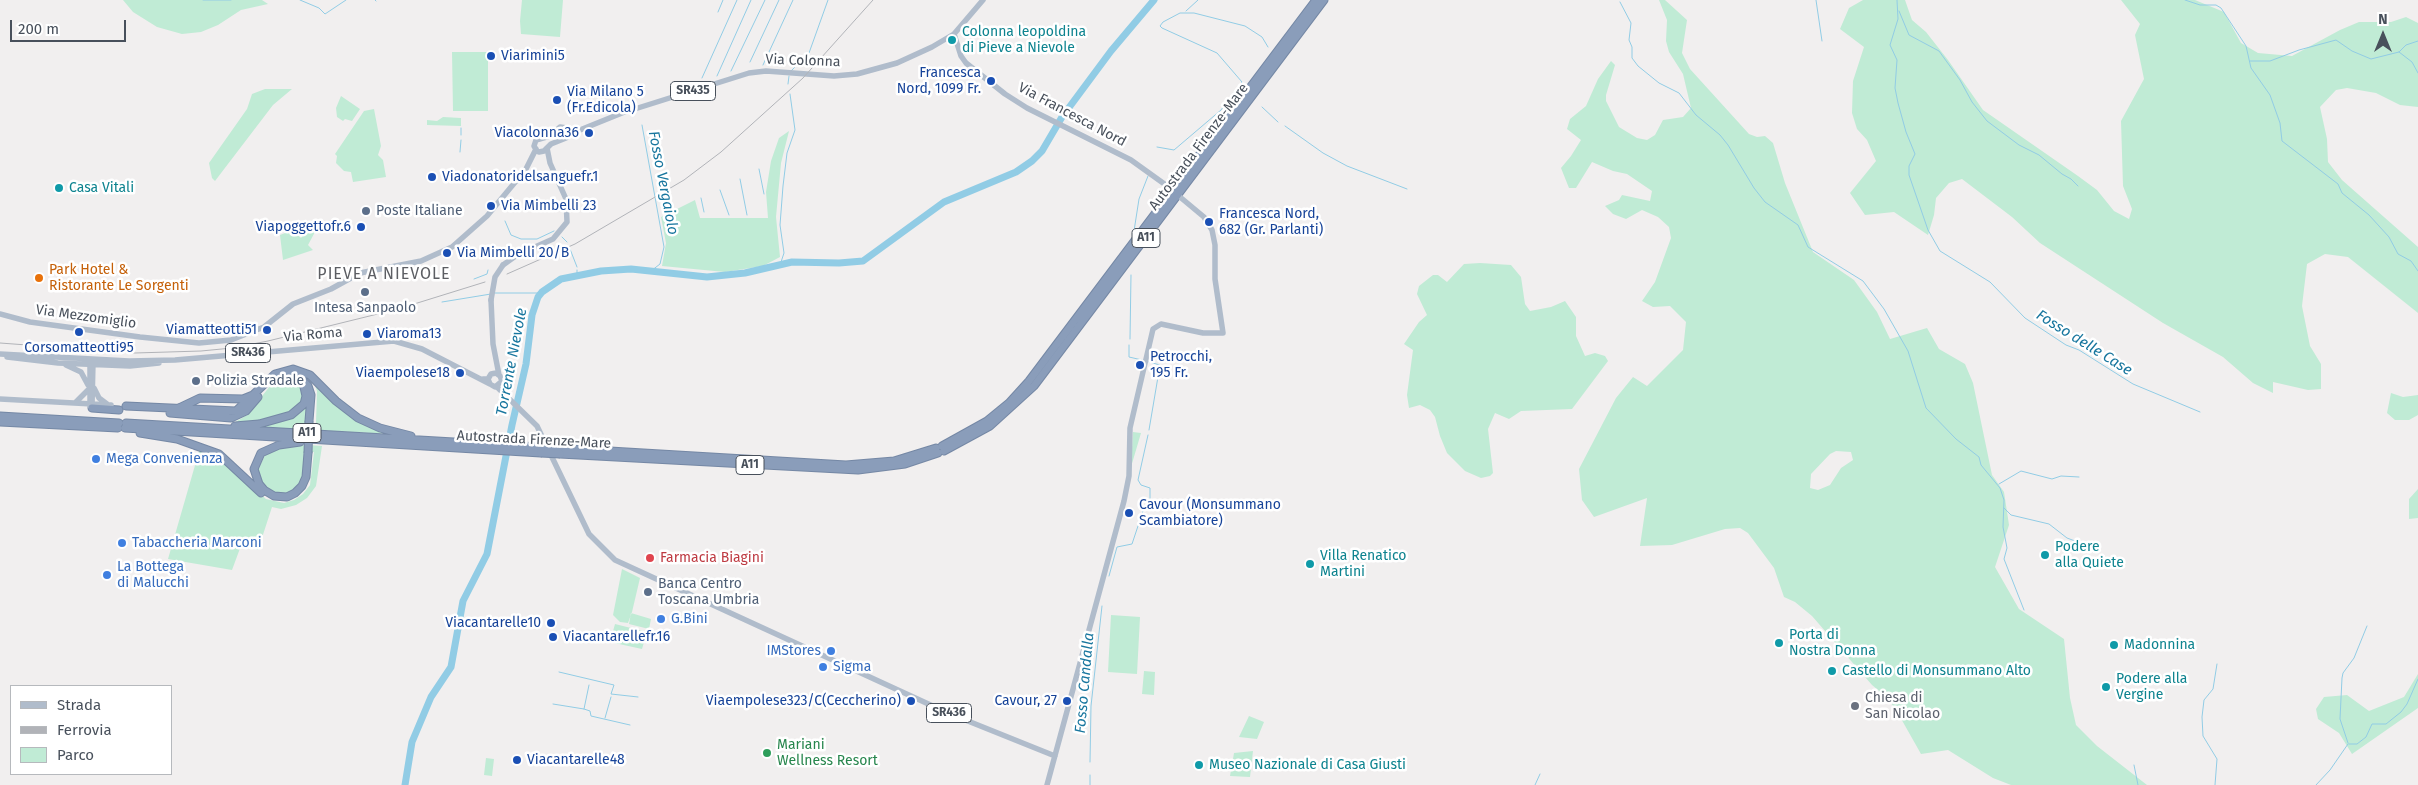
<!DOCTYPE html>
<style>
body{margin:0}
#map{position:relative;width:2418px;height:785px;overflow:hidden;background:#f1efef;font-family:"Fira Sans",sans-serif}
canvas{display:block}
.legend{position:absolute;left:10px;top:685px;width:162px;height:90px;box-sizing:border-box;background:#fff;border:1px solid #b6b9bd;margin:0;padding:6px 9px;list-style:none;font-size:15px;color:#48505b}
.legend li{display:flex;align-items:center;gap:10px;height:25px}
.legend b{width:25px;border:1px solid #b6b9bd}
.north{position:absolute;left:2358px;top:10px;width:50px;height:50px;-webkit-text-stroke:4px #fff;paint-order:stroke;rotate:0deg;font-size:14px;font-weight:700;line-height:20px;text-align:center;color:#48505b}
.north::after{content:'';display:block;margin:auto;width:18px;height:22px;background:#48505b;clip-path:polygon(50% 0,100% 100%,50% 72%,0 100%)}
.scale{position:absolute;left:10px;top:20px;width:116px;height:22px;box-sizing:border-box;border:2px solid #48505b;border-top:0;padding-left:6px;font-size:15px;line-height:18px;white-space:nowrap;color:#48505b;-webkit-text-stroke:4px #fff;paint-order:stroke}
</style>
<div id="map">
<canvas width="2418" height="785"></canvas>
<ul class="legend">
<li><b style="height:6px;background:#b0bccb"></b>Strada</li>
<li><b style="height:6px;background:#b1b3b8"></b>Ferrovia</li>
<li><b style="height:14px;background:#c0ebd5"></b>Parco</li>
</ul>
<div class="north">N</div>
<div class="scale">200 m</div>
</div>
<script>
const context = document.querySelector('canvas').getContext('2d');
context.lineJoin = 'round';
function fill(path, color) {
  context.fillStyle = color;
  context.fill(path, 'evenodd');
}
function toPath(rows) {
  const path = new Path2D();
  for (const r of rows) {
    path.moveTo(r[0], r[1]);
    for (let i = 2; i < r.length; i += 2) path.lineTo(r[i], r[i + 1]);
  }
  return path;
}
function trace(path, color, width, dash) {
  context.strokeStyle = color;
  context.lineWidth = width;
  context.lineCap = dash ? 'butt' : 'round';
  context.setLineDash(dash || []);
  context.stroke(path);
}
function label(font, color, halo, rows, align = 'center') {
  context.font = font + ' "Fira Sans",sans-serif';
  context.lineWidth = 5;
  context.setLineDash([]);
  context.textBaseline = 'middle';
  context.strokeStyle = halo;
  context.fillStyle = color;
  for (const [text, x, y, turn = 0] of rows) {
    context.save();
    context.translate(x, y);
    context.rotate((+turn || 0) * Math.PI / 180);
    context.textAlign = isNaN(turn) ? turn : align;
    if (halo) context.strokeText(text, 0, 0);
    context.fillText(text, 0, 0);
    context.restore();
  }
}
fill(toPath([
 [123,0,262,0,268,4,241,10,218,25,201,32,182,34,157,27,133,12],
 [522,0,563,0,560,37,521,34,520,21],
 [1659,0,1665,0,1687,20,1682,53,1690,69,1749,134,1757,137,1765,136,1773,143,1785,183,1813,252,1854,280,1877,312,1890,339,1927,328,1939,349,1965,364,1973,383,1992,475,2004,492,2009,525,1995,567,2019,609,2064,639,2070,698,2076,725,2097,746,2147,785,2011,785,1993,778,1948,750,1921,754,1895,708,1884,695,1872,685,1812,616,1795,602,1784,597,1774,568,1748,533,1740,528,1725,529,1672,545,1640,546,1647,498,1594,517,1582,500,1579,469,1616,398,1633,377,1647,386,1683,350,1686,322,1670,306,1653,307,1642,301,1655,282,1671,238,1669,227,1658,217,1642,210,1626,219,1613,214,1605,206,1619,200,1622,195,1650,201,1652,191,1627,174,1613,171,1592,162,1576,188,1569,188,1561,168,1571,156,1581,140,1567,129,1570,119,1586,106,1598,79,1611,61,1615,65,1606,95,1606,101,1619,127,1637,138,1647,140,1655,135,1663,120,1683,117,1691,108,1683,74,1669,52,1666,41,1667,20],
 [1836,451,1851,452,1853,460,1841,468,1830,485,1818,490,1810,488,1811,474,1830,454],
 [1863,0,1905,0,1912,20,1926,32,1948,60,1983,110,2078,176,2097,190,2114,211,2129,219,2132,209,2123,186,2121,121,2144,79,2135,35,2140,24,2121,0,2195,0,2224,12,2241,43,2258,53,2292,56,2340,30,2359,22,2391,22,2406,17,2418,23,2418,107,2400,105,2376,93,2347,88,2336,90,2320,107,2327,139,2328,162,2342,180,2418,247,2418,313,2348,257,2325,254,2307,264,2302,306,2310,346,2321,364,2321,389,2308,390,2273,382,2273,393,2253,383,2223,357,2163,323,2040,243,2012,217,1962,179,1949,183,1936,198,1934,215,1928,235,1894,212,1865,215,1850,193,1876,161,1867,140,1857,129,1852,113,1853,81,1864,47,1840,29,1849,8],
 [452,52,488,52,488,111,453,111],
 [265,89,292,89,273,105,215,181,212,178,209,163,247,109,252,94],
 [341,96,360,109,352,121,345,119,343,121,337,117,336,108],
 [374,109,381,146,378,155,383,160,386,177,353,182,351,172,344,171,336,163,337,156,335,154,364,111],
 [443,117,461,118,461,126,427,125,427,120,437,121],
 [789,131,781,163,776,217,780,257,763,266,725,272,662,266,666,243,661,217,695,200,700,218,768,218,766,192,771,161,779,138],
 [310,225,316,230,308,245,313,250,283,260,280,235,293,230,301,238],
 [1480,263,1511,265,1521,277,1525,304,1530,311,1551,307,1565,301,1576,317,1576,336,1585,356,1595,353,1605,356,1608,361,1572,409,1521,411,1509,419,1495,413,1488,429,1493,473,1490,476,1481,478,1465,471,1447,453,1440,436,1435,417,1430,410,1420,405,1409,408,1407,395,1413,350,1404,344,1419,322,1427,315,1417,294,1419,286,1433,275,1438,275,1447,282,1464,264],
 [281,378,293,378,298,381,303,387,301,405,296,410,255,422,232,424,247,415,274,381],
 [314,383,347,414,390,434,253,427,290,419,301,411,307,400,308,423,316,423,317,391],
 [2391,393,2403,397,2418,395,2418,415,2409,420,2395,420,2387,413],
 [1133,432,1141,433,1131,467,1131,465],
 [293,444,322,446,316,486,307,498,296,505,281,509,272,507,258,550,242,543,232,570,168,559,200,448,220,457,266,499,284,503,294,500,303,494,310,485,314,452,305,452,304,476,297,488,289,493,275,493,266,489,260,481,257,472,265,455,272,450],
 [2418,489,2418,518,2409,519,2409,499],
 [622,569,640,578,632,612,628,623,620,622,613,615],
 [631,613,651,619,649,629,629,624],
 [1111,615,1140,617,1137,674,1108,672],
 [615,624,647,632,642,649,610,642],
 [1144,671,1155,672,1154,695,1142,694],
 [2418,674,2418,708,2352,754,2339,733,2318,719,2316,709,2324,697,2347,695,2369,711,2404,697],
 [1249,716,1264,722,1257,739,1239,737],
 [1253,751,1250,777,1230,776,1234,753],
 [486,758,494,759,492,776,484,775]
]), '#c0ebd5');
trace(toPath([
 [203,0,231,0],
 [300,0,319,8,325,14,346,0],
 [375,0,376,1],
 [1816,0,1822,41],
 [1897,0,1898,19,1890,45,1897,60,1895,88,1898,103,1906,132,1915,154,1909,166,1909,175,1928,230,1940,251,1990,282,2025,318,2066,345,2079,350,2133,384,2200,412],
 [2185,0,2200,5,2216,5,2221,8,2246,46,2251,68,2270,95,2280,123,2282,141,2338,184,2342,193,2369,215,2389,237,2398,254,2411,261,2418,271],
 [1620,2,1631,23,1629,40,1632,47,1632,58,1638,66,1659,83,1679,93,1696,115,1720,135,1728,145,1754,188,1765,202,1798,225,1808,247,1863,281,1884,309,1908,351,1926,408,1956,439,1979,457,1981,465,2000,488,2004,500,2003,527,2007,548,2004,559,2024,610],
 [1186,11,1198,0],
 [1899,11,1909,35,1939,51,1960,80,1972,102,1987,121,2019,145,2039,155,2062,174,2071,179,2078,186],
 [718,12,723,0],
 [2399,52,2412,62,2418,73],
 [2250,61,2270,61,2299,50,2336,40,2352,51,2371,59,2399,52,2406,45,2418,41],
 [750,62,779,0],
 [763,65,793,0],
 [731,71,765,0],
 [791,71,809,53,828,0],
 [717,76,751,0],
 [702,78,737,0],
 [788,84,789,76],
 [1262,107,1278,122],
 [642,125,664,247,660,264,651,271],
 [1285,126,1323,153,1347,166,1407,189],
 [461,128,461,135],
 [1157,147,1174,150,1221,110,1242,82,1217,53,1162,28,1160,26,1163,22,1180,13,1194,13,1245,26,1262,37,1268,47],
 [460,152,461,140],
 [759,169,764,194],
 [740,179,747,215],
 [720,190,729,215],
 [701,198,704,212],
 [505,221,511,235,521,239,537,239,554,231],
 [1134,231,1139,199,1148,176],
 [562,237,567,242],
 [570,249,577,267],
 [780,265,784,253,780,225,783,186,787,153,795,130,790,94],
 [577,270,577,274],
 [474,279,487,274,488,270],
 [495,293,541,293],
 [442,302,491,294],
 [1130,339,1131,275],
 [1129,345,1129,357,1142,360],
 [1149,430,1160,365,1149,362],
 [1999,484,2021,471,2052,479,2061,476,2079,477],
 [2004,508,2011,515,2049,524,2067,538,2075,541],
 [1109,576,1117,547,1132,544,1144,508,1150,504,1150,488,1141,485,1138,480,1148,435],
 [559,672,614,685,611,694,638,697],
 [553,704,584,709,590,711,591,716,630,725],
 [584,709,589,685],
 [605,718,611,697],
 [2348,743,2340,719,2342,678,2343,673,2354,658,2367,626],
 [2349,744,2357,744,2366,737,2372,724,2386,724,2401,712,2407,704,2418,679],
 [1090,762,1091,706,1102,606],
 [2134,765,2138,785],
 [1090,785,1090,775],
 [1535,785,1540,774],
 [2215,785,2217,759,2203,736,2202,717,2204,700,2213,689,2217,664],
 [2316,785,2330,770,2348,744]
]), '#91cce5', 1);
trace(toPath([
 [405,785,412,742,431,697,451,667,463,601,487,554,512,425,526,364,532,315,538,297,542,292,561,279,601,271,631,269,707,277,745,273,792,262,839,263,863,261,944,202,1016,172,1032,161,1042,151,1062,117,1111,51,1154,0]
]), '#91cce5', 7);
const highway = toPath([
 [282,375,298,376,308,386,311,395,309,421],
 [126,406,236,411,275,374,293,369,310,375,336,401,358,418,380,428,411,436],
 [92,408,119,410],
 [179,408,200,398,243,399,253,395],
 [170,413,231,418,246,411,258,397],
 [0,416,119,423],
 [0,422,118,428],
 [126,423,540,447],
 [235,426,259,424,291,415,304,404,306,396,304,387],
 [125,428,541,453],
 [140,433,177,439,219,454,261,493],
 [300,442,279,445,261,453,254,469,259,484,264,490,274,496,287,497,295,493,302,486,306,477,308,453],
 [942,446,987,421,1009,403,1029,381,1316,0],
 [559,448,846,465,894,461,936,448],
 [944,451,990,426,1034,386,1324,0],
 [560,454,858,470,905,464,938,453]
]);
trace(highway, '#7588a5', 9);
trace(toPath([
 [954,34,961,56,966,63,1005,94,1027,108,1131,160,1170,188],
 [537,151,534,146,536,140,550,136,560,127,567,128,570,134],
 [539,152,544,151,551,144,566,138,570,134,622,113,749,73,766,71,834,76,857,74,897,63,932,47,954,34,983,0],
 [503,265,517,255,553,239,567,222,566,199,550,163,547,148],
 [491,300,493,344,499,375],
 [0,314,30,322,140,337,199,343,231,340,264,327,293,304,331,289,360,273,421,261,452,247,487,216,526,169,536,149],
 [0,354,129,361,175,360,394,341,422,349,490,384],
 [7,357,58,363,130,366,159,363],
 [90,363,90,406],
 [66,365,81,372,88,385],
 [483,379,488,379,491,374,496,373,500,376,502,381,495,387,490,384,488,379],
 [496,386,537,426,589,534,615,560,948,713,1055,756],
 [94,388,99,398,107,404],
 [0,399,111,405],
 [75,403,89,389],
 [92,406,93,363],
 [1047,785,1124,501,1129,476,1130,428,1153,329,1161,324,1203,333,1223,333,1215,279,1215,245,1212,230,1204,217,1180,197]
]), '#b0bccb', 5.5);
trace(highway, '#8a9dba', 7);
trace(toPath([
 [507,274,575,244,684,180,721,152,803,78,873,0],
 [0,343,135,353,201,351,232,348,268,341,398,309,485,282]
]), '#b1b3b8', 1);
const highwayBridge = toPath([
 [540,447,559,448],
 [308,453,309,421],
 [541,453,560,454]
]);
trace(highwayBridge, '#7588a5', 9, []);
trace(toPath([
 [491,300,495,277,503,265]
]), '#b0bccb', 5.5);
trace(highwayBridge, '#8a9dba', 7);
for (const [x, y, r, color] of [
 [952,40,5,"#0f9aa8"],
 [491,56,5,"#1a4fb4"],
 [991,81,5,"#1a4fb4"],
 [557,100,5,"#1a4fb4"],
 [589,133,5,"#1a4fb4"],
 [432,177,5,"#1a4fb4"],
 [59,188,5,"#0f9aa8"],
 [491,206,5,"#1a4fb4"],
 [366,211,5,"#5c6f8a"],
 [1209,222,5,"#1a4fb4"],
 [361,227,5,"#1a4fb4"],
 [447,253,5,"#1a4fb4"],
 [39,278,5,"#e8710a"],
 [365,292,5,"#5c6f8a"],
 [267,330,5,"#1a4fb4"],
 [79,332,5,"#1a4fb4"],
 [367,334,5,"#1a4fb4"],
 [1140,365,5,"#1a4fb4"],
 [460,373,5,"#1a4fb4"],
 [196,381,5,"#5c6f8a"],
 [96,459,5,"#3f7fe0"],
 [1129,513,5,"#1a4fb4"],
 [122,543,5,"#3f7fe0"],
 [2045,555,5,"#0f9aa8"],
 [650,558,5,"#e0444e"],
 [1310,564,5,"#0f9aa8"],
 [107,575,5,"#3f7fe0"],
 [648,592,5,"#5c6f8a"],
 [661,619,5,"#3f7fe0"],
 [551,623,5,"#1a4fb4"],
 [553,637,5,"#1a4fb4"],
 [1779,643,5,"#0f9aa8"],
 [2114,645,5,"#0f9aa8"],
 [831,651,5,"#3f7fe0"],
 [823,667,5,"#3f7fe0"],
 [1832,671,5,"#0f9aa8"],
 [2106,687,5,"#0f9aa8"],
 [911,701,5,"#1a4fb4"],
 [1067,701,5,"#1a4fb4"],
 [1855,706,5,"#6b7280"],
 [767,753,5,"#2e9e5b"],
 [517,760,5,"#1a4fb4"],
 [1199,765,5,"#0f9aa8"]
]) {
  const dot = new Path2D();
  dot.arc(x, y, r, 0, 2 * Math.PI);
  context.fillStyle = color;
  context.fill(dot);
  trace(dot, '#fff', 2);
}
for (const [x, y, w] of [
 [693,91,45],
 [1146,238,28],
 [248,353,45],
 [307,433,28],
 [750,465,28],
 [949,713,45]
]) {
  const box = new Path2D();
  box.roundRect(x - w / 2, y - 9.5, w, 19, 4);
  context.fillStyle = '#fff';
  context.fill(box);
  trace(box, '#48505b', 1);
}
label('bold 12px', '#48505b', null, [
 ["SR435",693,91],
 ["A11",1146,238],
 ["SR436",248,353],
 ["A11",307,433],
 ["A11",750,465],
 ["SR436",949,713]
]);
label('14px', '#0d838f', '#fff', [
 ["Colonna leopoldina",962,32],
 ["di Pieve a Nievole",962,48],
 ["Casa Vitali",69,188],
 ["Podere",2055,547],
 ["alla Quiete",2055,563],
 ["Villa Renatico",1320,556],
 ["Martini",1320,572],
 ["Porta di",1789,635],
 ["Nostra Donna",1789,651],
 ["Madonnina",2124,645],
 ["Castello di Monsummano Alto",1842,671],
 ["Podere alla",2116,679],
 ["Vergine",2116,695],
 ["Museo Nazionale di Casa Giusti",1209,765]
], 'left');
label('14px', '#164399', '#fff', [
 ["Viarimini5",501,56],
 ["Francesca",981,73,"right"],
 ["Nord, 1099 Fr.",981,89,"right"],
 ["Via Milano 5",567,92],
 ["(Fr.Edicola)",567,108],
 ["Viacolonna36",579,133,"right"],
 ["Viadonatoridelsanguefr.1",442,177],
 ["Via Mimbelli 23",501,206],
 ["Francesca Nord,",1219,214],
 ["682 (Gr. Parlanti)",1219,230],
 ["Viapoggettofr.6",351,227,"right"],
 ["Via Mimbelli 20/B",457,253],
 ["Viamatteotti51",257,330,"right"],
 ["Viaroma13",377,334],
 ["Corsomatteotti95",79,348,"center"],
 ["Petrocchi,",1150,357],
 ["195 Fr.",1150,373],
 ["Viaempolese18",450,373,"right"],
 ["Cavour (Monsummano",1139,505],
 ["Scambiatore)",1139,521],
 ["Viacantarelle10",541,623,"right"],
 ["Viacantarellefr.16",563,637],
 ["Viaempolese323/C(Ceccherino)",901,701,"right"],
 ["Cavour, 27",1057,701,"right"],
 ["Viacantarelle48",527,760]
], 'left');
label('14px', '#48505b', '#fff', [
 ["Via Colonna",803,61,2],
 ["Via Francesca Nord",1072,115,28],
 ["Autostrada Firenze-Mare",1199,147,-53],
 ["Via Mezzomiglio",86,317,8],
 ["Via Roma",313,335,-5],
 ["Autostrada Firenze-Mare",534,440,3]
]);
label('14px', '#4e5e75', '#fff', [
 ["Poste Italiane",376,211],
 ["Intesa Sanpaolo",365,308,"center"],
 ["Polizia Stradale",206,381],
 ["Banca Centro",658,584],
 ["Toscana Umbria",658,600]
], 'left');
label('14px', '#c56008', '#fff', [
 ["Park Hotel &",49,270],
 ["Ristorante Le Sorgenti",49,286]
], 'left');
label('14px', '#366cbe', '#fff', [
 ["Mega Convenienza",106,459],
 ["Tabaccheria Marconi",132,543],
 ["La Bottega",117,567],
 ["di Malucchi",117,583],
 ["G.Bini",671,619],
 ["IMStores",821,651,"right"],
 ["Sigma",833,667]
], 'left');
label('14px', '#be3a42', '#fff', [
 ["Farmacia Biagini",660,558]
], 'left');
label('14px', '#5b616d', '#fff', [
 ["Chiesa di",1865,698],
 ["San Nicolao",1865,714]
], 'left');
label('14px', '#27864d', '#fff', [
 ["Mariani",777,745],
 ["Wellness Resort",777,761]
], 'left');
label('italic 15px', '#18769e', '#fff', [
 ["Fosso Vergaiolo",663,183,79],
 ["Fosso delle Case",2084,343,32],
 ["Torrente Nievole",512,362,-79],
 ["Fosso Candalla",1085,683,-85]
]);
context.letterSpacing = '1px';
label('16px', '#5c5e63', '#fff', [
 ["PIEVE A NIEVOLE",384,275]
]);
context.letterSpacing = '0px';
</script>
